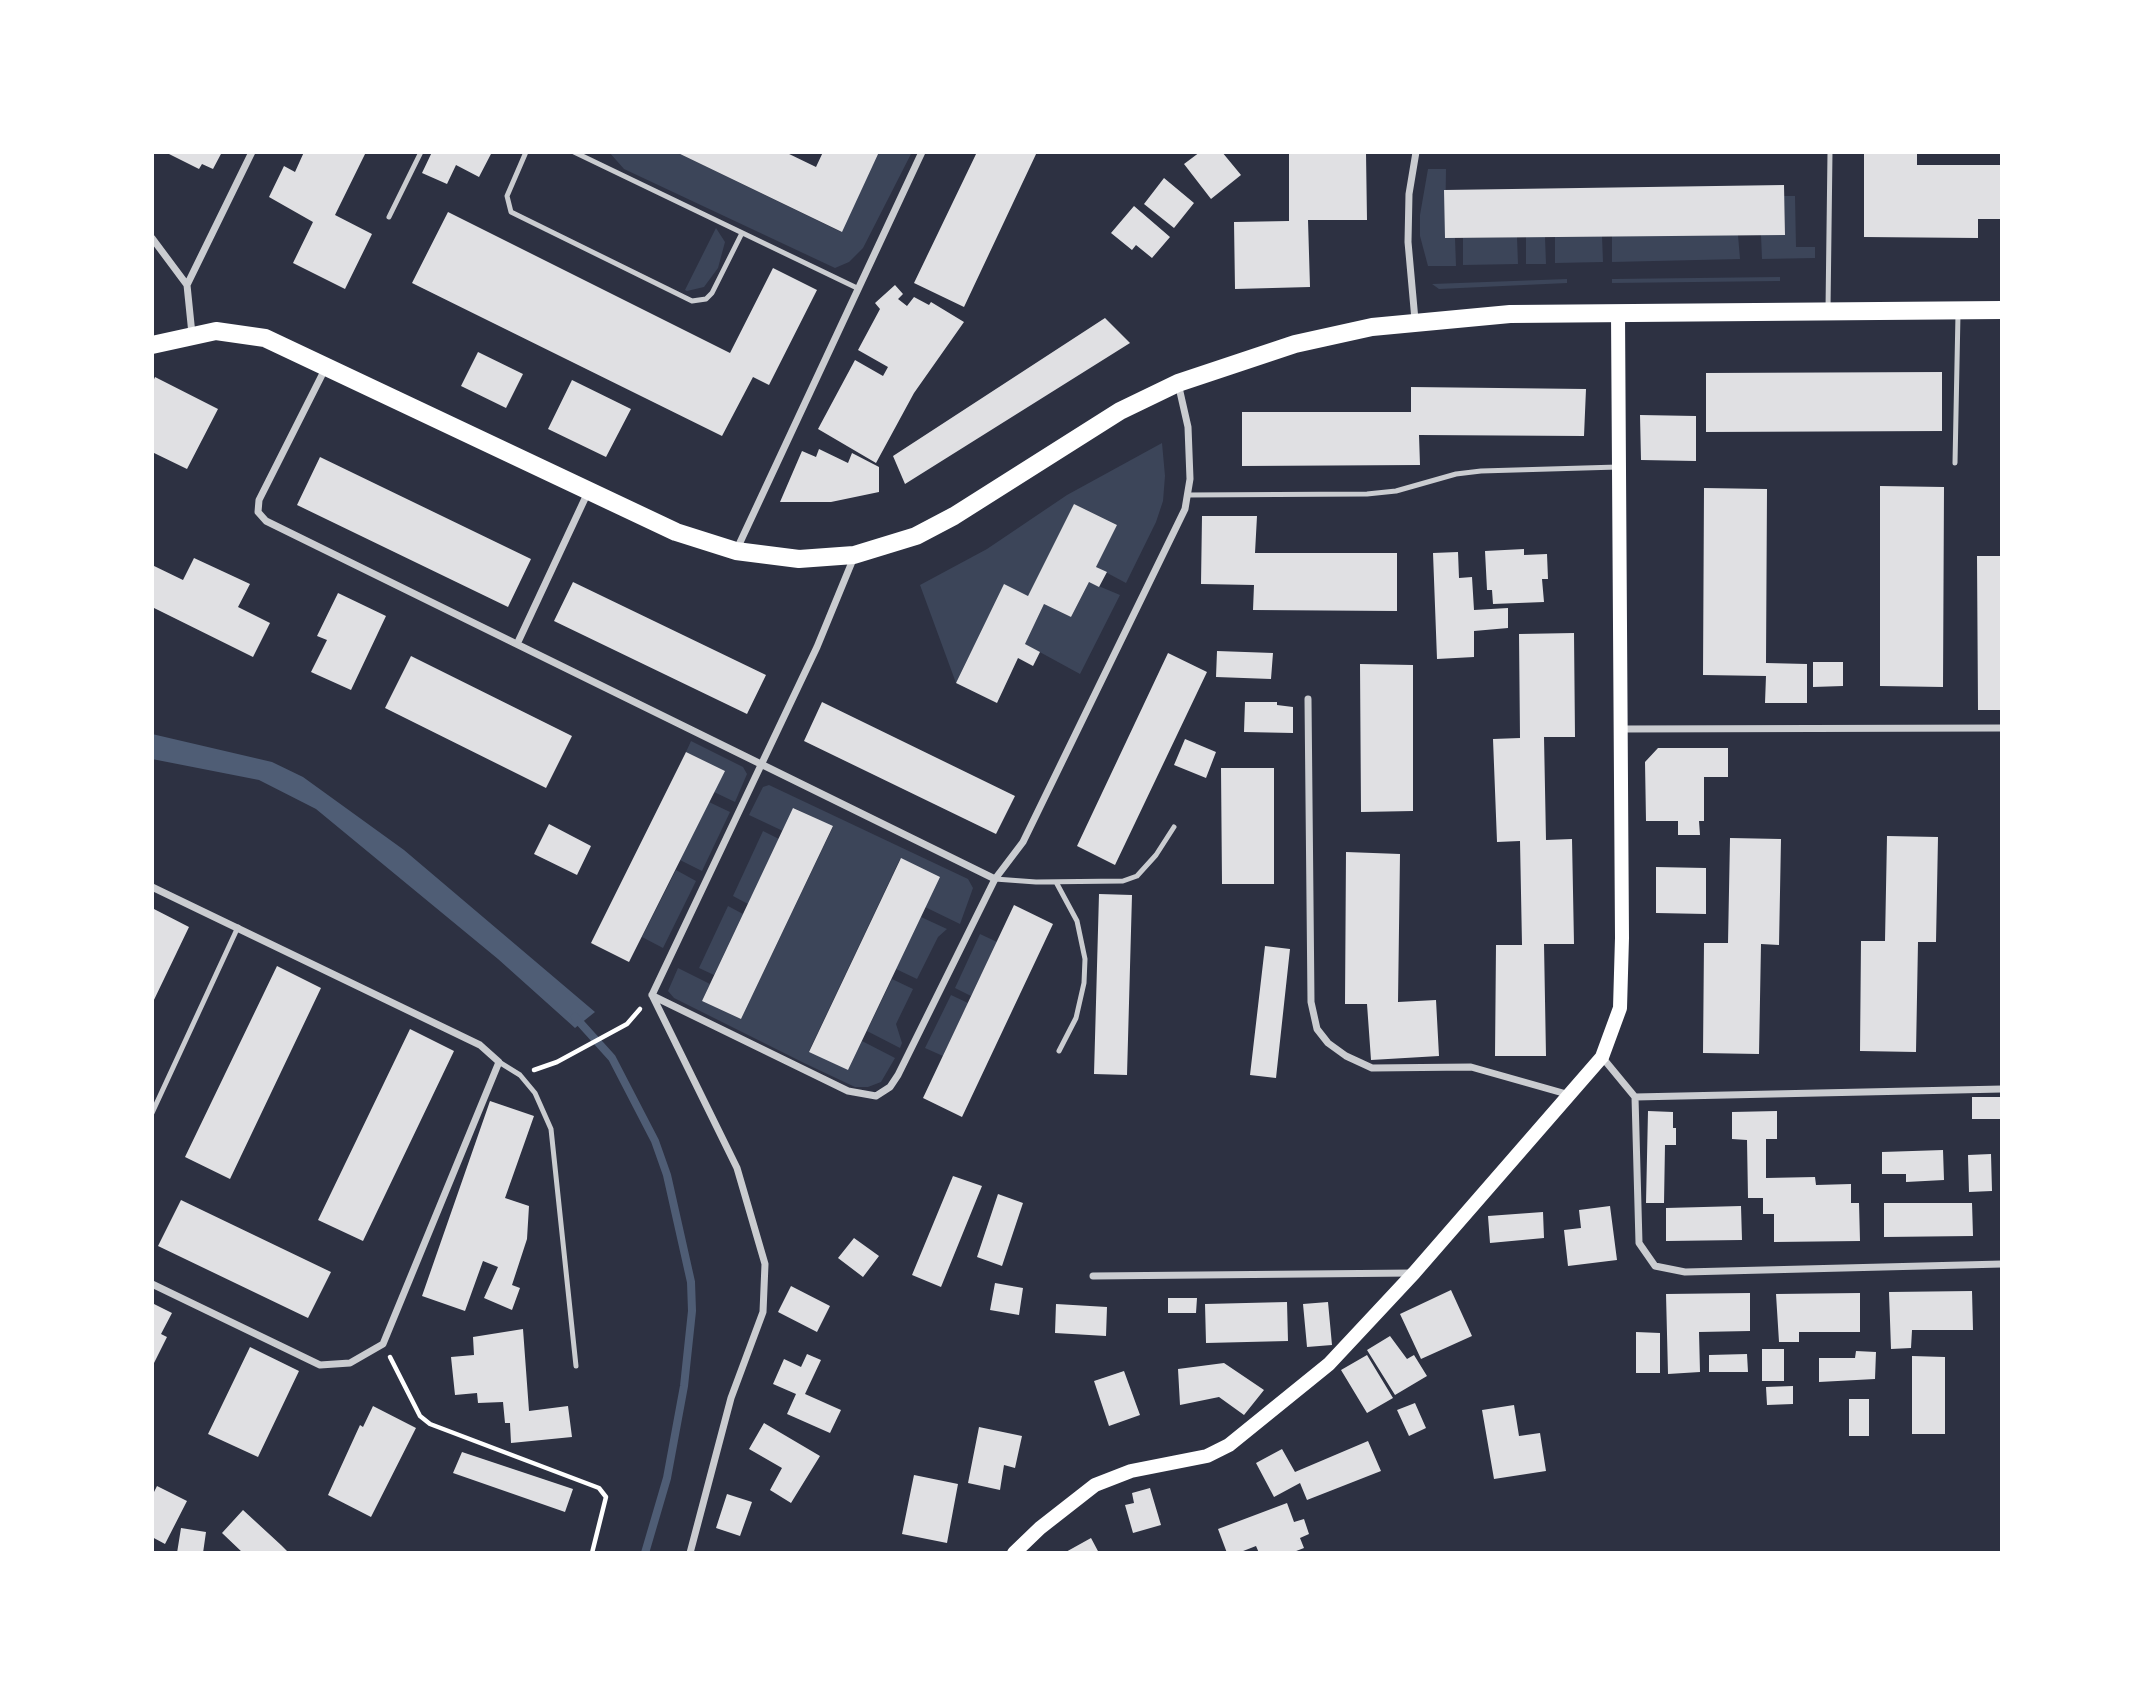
<!DOCTYPE html>
<style>
body{margin:0}
#map{position:relative;width:2154px;height:1705px;overflow:hidden;background:#2d3142;font-family:"Exo 2",sans-serif}
canvas{display:block}
.frame{position:absolute;inset:0;border:154px solid #fff;pointer-events:none}
</style>
<div id="map">
<canvas width="2154" height="1705"></canvas>
<div class="frame"></div>
</div>
<script>
const context = document.querySelector('canvas').getContext('2d');
context.lineJoin = 'round';
function fill(path, color) {
  context.fillStyle = color;
  context.fill(path, 'evenodd');
}
function toPath(rows) {
  const path = new Path2D();
  for (const r of rows) {
    path.moveTo(r[0], r[1]);
    for (let i = 2; i < r.length; i += 2) path.lineTo(r[i], r[i + 1]);
  }
  return path;
}
function trace(path, color, width, dash) {
  context.strokeStyle = color;
  context.lineWidth = width;
  context.lineCap = dash ? 'butt' : 'round';
  context.setLineDash(dash || []);
  context.stroke(path);
}
fill(toPath([
 [609,152,676,152,841,232,879,152,912,152,863,248,849,262,835,268,624,169],
 [1428,169,1446,169,1445,238,1455,238,1456,266,1428,266,1420,236,1420,215],
 [1784,196,1795,196,1796,247,1815,247,1815,258,1762,259,1761,235,1785,234],
 [716,228,725,242,718,268,704,287,687,291,685,290],
 [1738,235,1740,259,1612,262,1612,236],
 [1602,236,1603,262,1555,263,1555,237],
 [1517,237,1518,264,1463,265,1463,238],
 [1526,237,1545,237,1546,264,1526,264],
 [1780,277,1780,281,1612,283,1612,279],
 [1567,279,1567,283,1439,289,1432,284],
 [1162,443,1165,476,1163,501,1156,522,1126,583,1096,567,1117,525,1074,504,1028,596,1004,585,956,683,920,585,987,549,1067,495],
 [1089,582,1120,595,1080,674,1025,644,1044,604,1071,617],
 [691,741,743,767,747,774,735,802,714,792,724,771,686,752],
 [769,785,968,879,973,888,960,924,925,907,900,859,809,1051,848,1070,862,1041,895,1058,881,1082,868,1087,855,1087,804,1063,674,998,668,991,678,968,710,984,702,1001,741,1019,833,827,794,808,783,831,749,815,763,787],
 [709,802,730,812,702,871,680,860],
 [763,831,779,839,748,904,733,896],
 [676,870,696,881,663,948,642,937],
 [728,906,743,914,714,975,699,968],
 [921,917,947,929,938,937,917,979,896,969],
 [980,934,997,942,971,996,955,988],
 [892,979,913,989,896,1024,902,1043,900,1048,867,1031],
 [951,995,968,1003,943,1056,925,1048]
]), '#3c4559');
fill(toPath([
 [152,734,272,762,303,777,404,850,595,1012,575,1028,498,959,316,809,259,780,152,759]
]), '#4f5d75');
trace(toPath([
 [575,1017,612,1058,655,1141,667,1175,691,1282,692,1311,684,1386,667,1478,645,1553]
]), '#4f5d75', 8);
fill(toPath([
 [165,152,222,152,213,169,202,164,199,169],
 [304,152,366,152,335,215,372,234,345,289,293,263,313,222,269,197,284,166,295,172],
 [432,152,492,152,479,177,456,165,447,184,422,173],
 [676,152,785,152,816,167,823,152,879,152,842,232],
 [977,152,1037,152,964,307,914,283],
 [1200,152,1222,152,1241,175,1211,199,1184,164],
 [1864,152,1917,152,1917,165,2002,165,2002,219,1978,219,1978,238,1864,237],
 [1289,153,1366,153,1367,220,1308,220,1310,287,1235,289,1234,222,1289,221],
 [1164,178,1194,203,1174,228,1144,204],
 [1784,185,1785,235,1445,238,1444,190],
 [1134,206,1170,237,1152,258,1136,245,1132,250,1111,233],
 [448,212,730,353,773,268,817,290,769,385,753,377,722,436,412,283],
 [895,285,903,294,898,299,907,306,914,297,929,305,931,302,964,322,914,393,876,463,818,429,855,360,883,376,888,367,858,350,880,309,875,303],
 [1105,318,1130,343,905,484,893,456],
 [478,352,523,374,506,408,461,386],
 [1942,372,1942,431,1706,432,1706,373],
 [155,377,218,409,187,469,152,452,152,384],
 [572,380,631,409,606,457,548,429],
 [1411,387,1586,389,1584,436,1419,435,1420,465,1242,466,1242,412,1411,412],
 [1640,415,1696,416,1696,461,1641,460],
 [819,449,848,463,852,453,879,467,879,492,831,502,780,502,802,451,816,457],
 [320,457,531,559,508,607,297,505],
 [1880,486,1944,487,1943,687,1880,686],
 [1704,488,1767,489,1766,663,1807,664,1807,703,1765,703,1766,676,1703,675],
 [1074,504,1117,525,1096,567,1107,572,1099,587,1089,582,1071,617,1044,604,1025,644,1040,652,1033,666,1018,658,997,703,956,683,1004,584,1028,596],
 [1202,516,1257,516,1255,553,1397,553,1397,611,1253,610,1254,585,1201,584],
 [1524,549,1524,555,1547,554,1548,579,1542,579,1544,602,1493,604,1492,590,1487,590,1485,551],
 [1458,552,1459,578,1472,577,1474,610,1508,608,1508,628,1474,631,1474,657,1437,659,1433,553],
 [1977,556,2002,556,2002,710,1978,710],
 [194,558,250,584,238,607,270,623,253,657,152,607,152,565,183,580],
 [573,582,766,675,747,714,554,621],
 [338,593,386,616,351,690,311,672,327,640,317,636],
 [1574,633,1575,737,1544,737,1546,840,1572,839,1574,944,1544,944,1546,1056,1495,1056,1496,945,1522,945,1520,841,1497,842,1493,739,1520,738,1519,634],
 [1217,651,1273,653,1271,679,1216,677],
 [1168,653,1207,672,1115,865,1077,846],
 [411,656,572,736,546,788,385,708],
 [1813,662,1843,662,1843,686,1813,687],
 [1360,664,1413,665,1413,811,1361,812],
 [822,702,1015,796,996,834,804,741],
 [1245,702,1277,702,1277,705,1293,707,1293,733,1244,732],
 [1185,739,1216,752,1206,778,1174,765],
 [1658,748,1728,748,1728,777,1704,777,1704,821,1699,821,1700,835,1678,835,1678,821,1646,821,1645,762],
 [686,752,725,771,629,962,591,943],
 [1221,768,1274,768,1274,884,1222,884],
 [793,808,833,826,741,1019,702,1001],
 [549,824,591,846,577,875,534,854],
 [1887,836,1938,837,1936,942,1918,942,1916,1052,1860,1051,1861,941,1885,941],
 [1730,838,1781,839,1779,945,1761,944,1759,1054,1703,1053,1704,943,1728,943],
 [1346,852,1400,854,1398,1002,1436,1000,1439,1056,1371,1060,1367,1004,1345,1004],
 [901,858,940,877,848,1070,809,1052],
 [1656,867,1706,868,1706,914,1656,913],
 [1099,894,1132,895,1127,1075,1094,1074],
 [1014,905,1053,924,962,1117,923,1098],
 [152,908,189,927,152,1004],
 [1265,946,1290,949,1276,1078,1250,1075],
 [277,966,321,988,230,1179,185,1157],
 [410,1029,454,1051,363,1241,318,1220],
 [1972,1097,2002,1097,2002,1119,1972,1119],
 [490,1101,534,1116,505,1198,529,1206,527,1239,512,1285,520,1288,512,1310,484,1298,498,1267,483,1261,465,1311,422,1296],
 [1648,1111,1673,1112,1673,1128,1676,1128,1676,1145,1665,1145,1664,1203,1646,1203],
 [1777,1111,1777,1139,1766,1139,1766,1178,1815,1177,1816,1185,1851,1184,1851,1203,1859,1203,1860,1241,1774,1242,1774,1214,1763,1214,1763,1198,1748,1198,1747,1140,1732,1139,1732,1112],
 [1943,1150,1944,1180,1906,1182,1906,1174,1882,1174,1882,1152],
 [1991,1154,1992,1191,1969,1192,1968,1155],
 [953,1176,982,1186,941,1287,912,1275],
 [998,1194,1023,1203,1002,1266,977,1257],
 [181,1200,331,1272,308,1318,158,1246],
 [1884,1203,1972,1203,1973,1236,1884,1237],
 [1610,1206,1617,1260,1568,1266,1564,1230,1581,1228,1579,1210],
 [1741,1206,1742,1240,1666,1241,1666,1208],
 [1543,1212,1544,1238,1490,1243,1488,1216],
 [854,1238,879,1256,863,1277,838,1258],
 [995,1283,1023,1288,1019,1315,990,1310],
 [791,1286,830,1306,817,1332,778,1312],
 [1451,1290,1472,1336,1421,1359,1400,1314],
 [1972,1291,1973,1330,1912,1330,1911,1348,1891,1349,1889,1292],
 [1750,1293,1750,1331,1699,1332,1700,1372,1668,1374,1666,1294],
 [1860,1293,1860,1332,1799,1332,1799,1342,1779,1342,1776,1294],
 [1168,1298,1197,1298,1196,1313,1168,1313],
 [1287,1302,1288,1341,1206,1343,1205,1304],
 [1328,1302,1332,1345,1307,1347,1303,1304],
 [152,1303,172,1313,161,1334,167,1337,152,1367],
 [1056,1304,1107,1307,1106,1336,1055,1333],
 [523,1329,529,1411,568,1406,572,1437,511,1443,510,1423,505,1423,503,1402,478,1403,477,1393,455,1395,451,1357,474,1355,473,1337],
 [1636,1332,1660,1333,1660,1373,1636,1373],
 [1390,1336,1407,1359,1414,1355,1427,1376,1395,1395,1367,1350],
 [250,1347,299,1371,258,1457,208,1434],
 [1762,1349,1784,1349,1784,1381,1762,1381],
 [1856,1351,1876,1352,1875,1379,1819,1382,1819,1358,1855,1358],
 [807,1354,821,1360,805,1394,841,1410,830,1433,787,1414,796,1394,773,1384,784,1359,801,1367],
 [1747,1354,1748,1372,1709,1372,1709,1355],
 [1367,1355,1393,1398,1367,1413,1341,1370],
 [1912,1356,1945,1357,1945,1434,1912,1434],
 [1224,1363,1264,1390,1244,1415,1219,1397,1180,1405,1178,1369],
 [1124,1371,1140,1415,1109,1426,1094,1381],
 [1793,1386,1793,1404,1767,1405,1766,1387],
 [1849,1399,1869,1399,1869,1436,1849,1436],
 [1415,1403,1426,1428,1409,1436,1397,1410],
 [1514,1405,1519,1436,1540,1433,1546,1471,1494,1479,1482,1410],
 [373,1406,416,1428,371,1517,328,1495,360,1425,363,1427],
 [764,1423,820,1456,791,1503,770,1490,782,1468,749,1449],
 [979,1427,1022,1436,1015,1468,1004,1465,1000,1490,968,1483],
 [1368,1441,1381,1471,1307,1500,1300,1483,1274,1497,1256,1463,1282,1449,1295,1472],
 [462,1452,573,1489,565,1512,453,1473],
 [914,1475,958,1484,947,1543,902,1534],
 [157,1486,187,1501,165,1544,152,1537,152,1496],
 [1150,1488,1161,1525,1133,1533,1125,1505,1134,1503,1132,1493],
 [727,1494,752,1502,740,1536,716,1528],
 [1287,1503,1294,1522,1304,1519,1309,1534,1300,1538,1304,1548,1291,1553,1259,1553,1256,1546,1238,1553,1227,1553,1218,1529],
 [243,1510,281,1545,289,1553,243,1553,222,1533],
 [181,1528,206,1532,203,1553,177,1553],
 [1091,1538,1099,1553,1064,1553]
]), '#e0e0e3');
trace(toPath([
 [534,1070,557,1062,627,1024,640,1009],
 [390,1357,420,1416,430,1424,599,1488,606,1497,592,1553]
]), '#fff', 4.5);
trace(toPath([
 [526,152,507,196,511,212,692,301,706,299,712,293,742,233],
 [574,152,857,288],
 [389,217,421,152],
 [1828,309,1830,152],
 [1955,463,1958,314],
 [1187,495,1367,494,1396,491,1456,474,1481,471,1618,467],
 [995,879,1036,882,1123,881,1137,876,1156,855,1174,827],
 [1056,882,1077,921,1085,959,1084,983,1076,1018,1059,1051],
 [499,1062,520,1075,535,1093,551,1129,576,1366],
 [152,1113,238,927]
]), '#caccd0', 5);
trace(toPath([
 [152,238,187,285,192,334],
 [187,285,252,152],
 [1415,320,1408,242,1409,194,1416,152],
 [325,369,259,500,258,512,266,521,995,879,1023,842,1185,509,1190,479,1188,427,1178,383],
 [736,551,922,152],
 [518,642,588,492],
 [1308,699,1311,1002,1317,1029,1328,1043,1346,1056,1372,1068,1471,1067,1570,1095],
 [1623,729,2002,728],
 [152,887,480,1045,499,1062,383,1344,350,1363,320,1365,152,1284],
 [652,995,737,1168,765,1264,763,1312,731,1398,690,1553],
 [652,995,817,647,854,557],
 [653,996,848,1091,876,1096,890,1087,898,1075,995,879],
 [1602,1057,1635,1097,1639,1243,1655,1266,1685,1272,2002,1264],
 [1635,1097,2002,1089],
 [1093,1276,1413,1273]
]), '#caccd0', 7);
trace(toPath([
 [1014,1553,1040,1528,1095,1485,1131,1471,1207,1456,1229,1445,1329,1364,1414,1273,1602,1057,1620,1008,1622,938,1618,314]
]), '#fff', 14);
trace(toPath([
 [152,345,216,331,265,338,676,532,736,551,799,559,854,555,916,536,954,516,1120,411,1178,383,1295,344,1372,327,1510,314,2002,310]
]), '#fff', 18);
</script>
